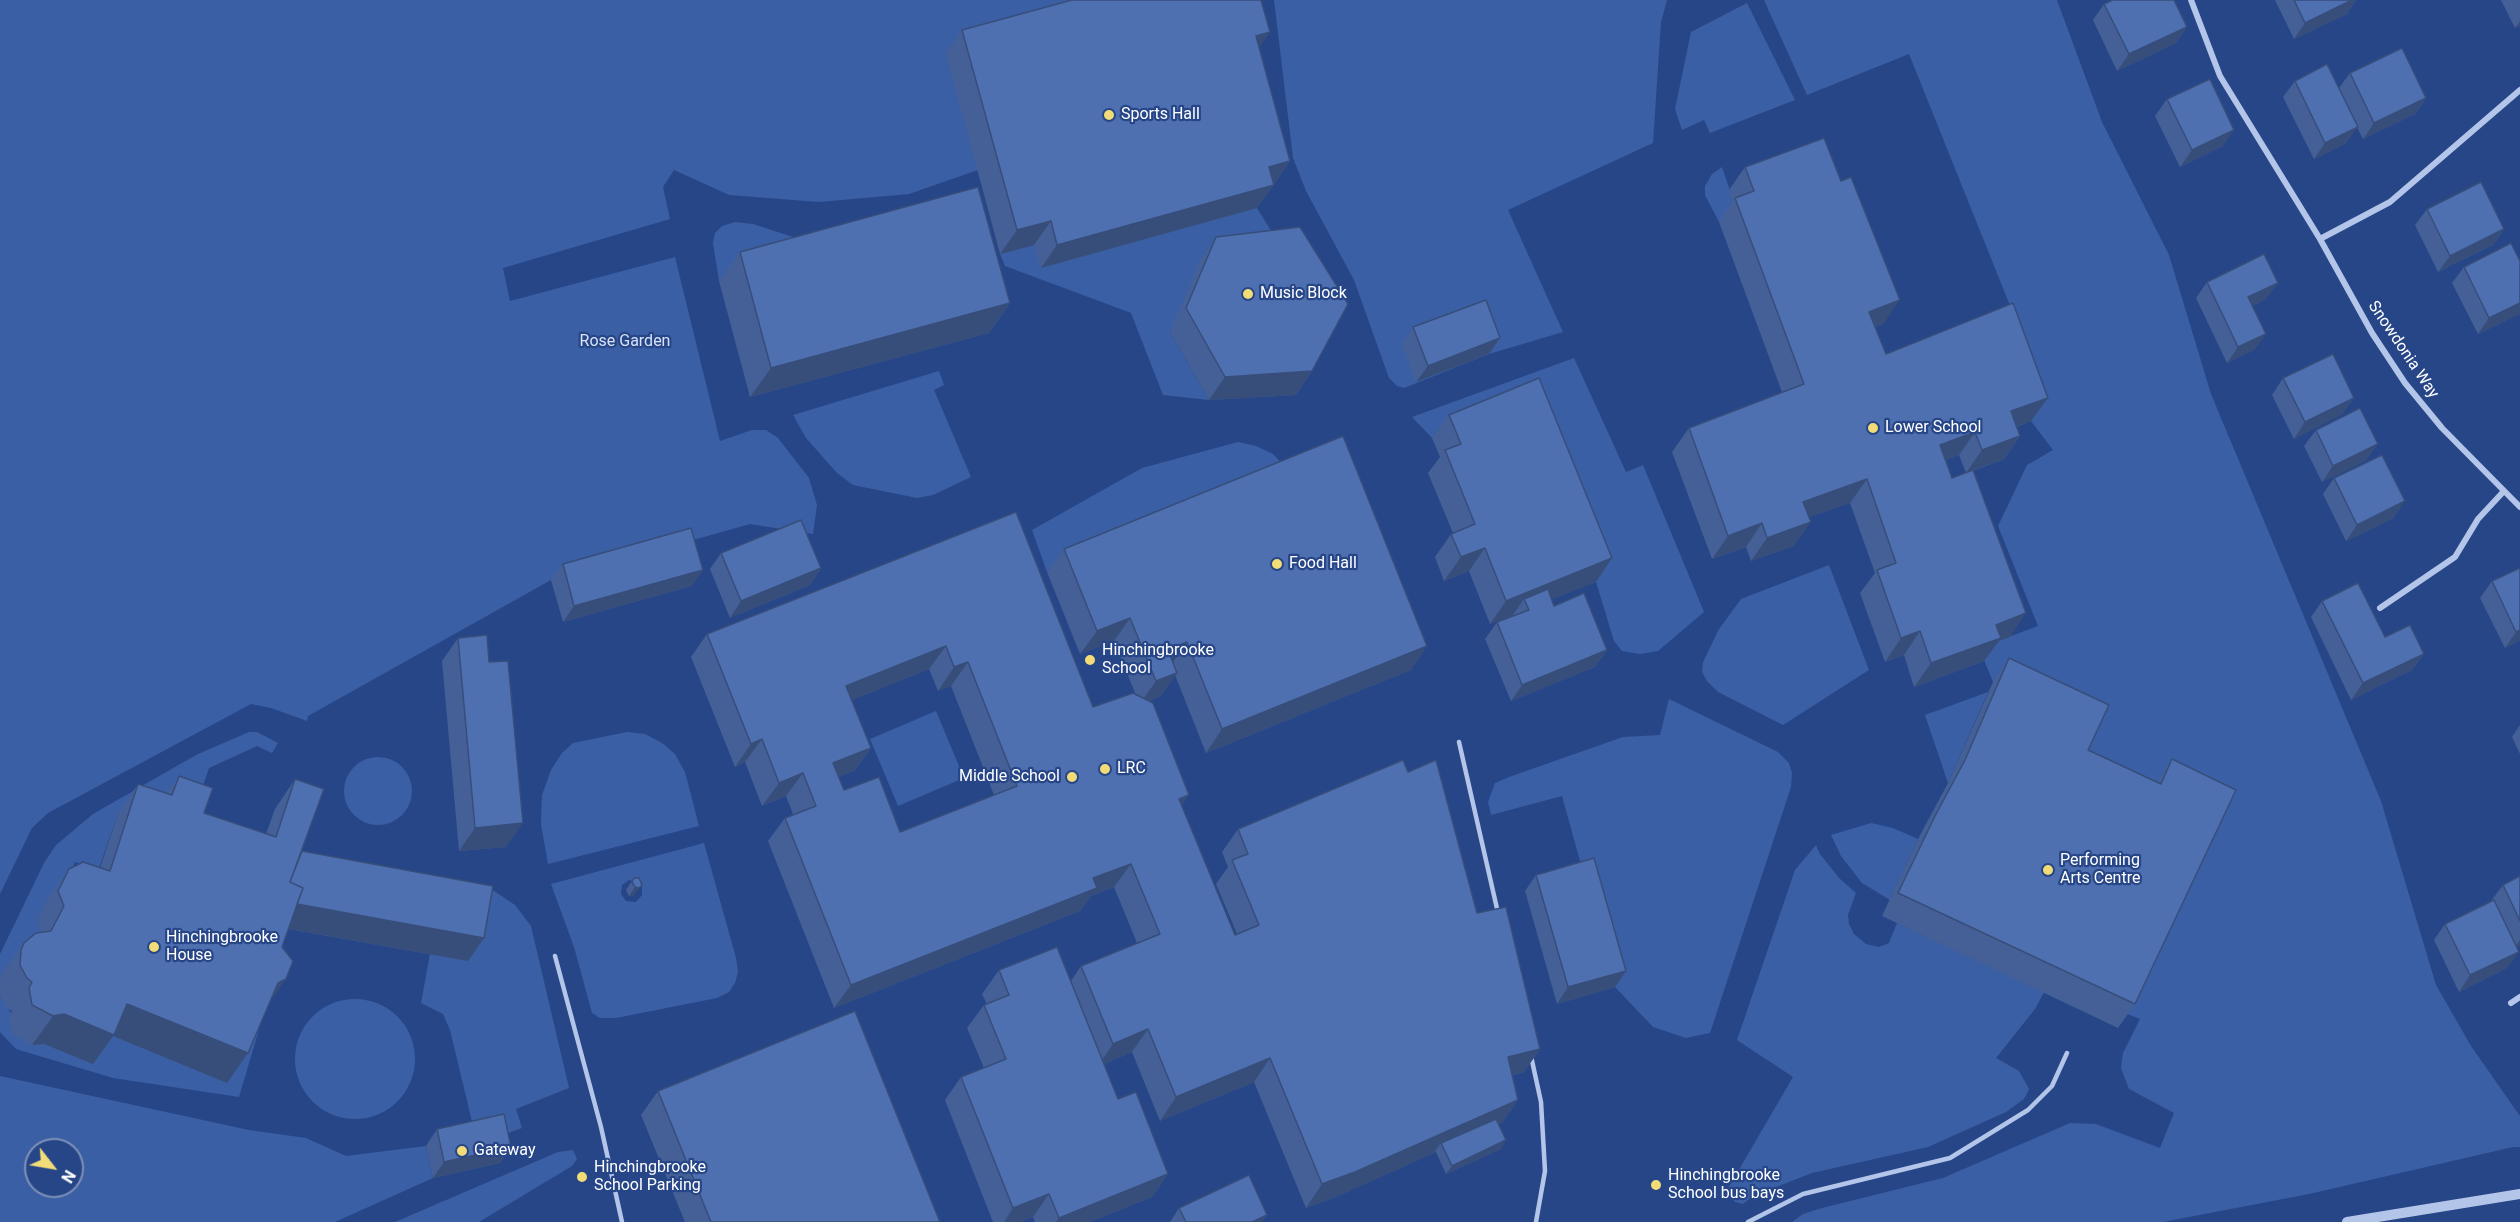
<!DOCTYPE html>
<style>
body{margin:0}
#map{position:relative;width:2520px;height:1222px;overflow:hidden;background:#274688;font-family:Roboto,sans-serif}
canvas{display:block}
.north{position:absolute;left:24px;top:1138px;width:60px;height:60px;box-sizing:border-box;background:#274688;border:2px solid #7d90b8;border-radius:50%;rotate:121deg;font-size:16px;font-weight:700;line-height:24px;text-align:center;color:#fff}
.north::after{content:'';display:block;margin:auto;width:21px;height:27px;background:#f1dc78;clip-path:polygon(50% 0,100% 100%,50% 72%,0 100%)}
</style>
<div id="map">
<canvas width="2520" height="1222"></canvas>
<div class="north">N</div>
</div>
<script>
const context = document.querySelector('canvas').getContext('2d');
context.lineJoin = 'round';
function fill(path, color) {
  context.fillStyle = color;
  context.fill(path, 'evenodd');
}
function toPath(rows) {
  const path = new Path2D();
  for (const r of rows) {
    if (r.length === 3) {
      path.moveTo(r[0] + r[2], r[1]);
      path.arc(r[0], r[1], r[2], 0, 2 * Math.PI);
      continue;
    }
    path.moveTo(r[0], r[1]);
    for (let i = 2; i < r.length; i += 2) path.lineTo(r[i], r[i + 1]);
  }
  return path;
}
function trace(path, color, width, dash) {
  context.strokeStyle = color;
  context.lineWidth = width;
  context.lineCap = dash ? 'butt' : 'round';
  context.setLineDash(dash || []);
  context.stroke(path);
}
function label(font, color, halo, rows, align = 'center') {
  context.font = font + ' Roboto,sans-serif';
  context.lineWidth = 4.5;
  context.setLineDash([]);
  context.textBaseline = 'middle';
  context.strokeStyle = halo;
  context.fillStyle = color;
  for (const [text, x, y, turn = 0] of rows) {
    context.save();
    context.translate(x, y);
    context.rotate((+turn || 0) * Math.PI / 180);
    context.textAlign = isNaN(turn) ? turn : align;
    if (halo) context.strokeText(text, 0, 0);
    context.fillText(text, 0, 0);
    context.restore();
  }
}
fill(toPath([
 [0,0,1140,0,978,170,909,194,819,202,729,195,674,170,663,187,670,219,503,268,510,301,675,257,720,441,752,430,766,430,778,438,809,478,817,505,813,534,750,524,551,580,308,716,307,721,271,708,251,704,48,813,32,828,0,894],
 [1274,0,1667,0,1661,22,1653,143,1508,210,1563,332,1489,354,1404,388,1397,386,1389,378,1354,280,1306,191,1293,158],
 [1764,0,2057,0,2102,122,2169,255,2211,394,2381,801,2436,985,2471,1046,2520,1116,2520,1147,2513,1147,2309,1194,2163,1222,1792,1222,1803,1214,1822,1208,1943,1178,2070,1123,2096,1124,2160,1148,2174,1113,2129,1089,2121,1068,2123,1053,2140,1019,2125,1013,2071,773,2092,728,1993,682,1979,648,2038,626,1998,526,2027,465,2053,450,2031,421,2015,318,1909,54,1807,95],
 [1747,3,1795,100,1710,133,1704,120,1682,130,1675,109,1691,32],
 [1722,167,1738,214,1719,222,1705,195,1705,186,1712,174],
 [1257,208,1283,250,1170,332,1209,400,1163,395,1131,313,1005,266,1000,254,1034,245],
 [735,222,753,224,833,250,719,281,713,243,715,233,722,226],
 [1574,358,1626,472,1643,465,1704,612,1658,651,1640,654,1622,651,1614,641,1596,582,1523,402,1432,438,1412,417],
 [939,371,944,385,934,390,971,477,933,495,917,498,853,485,837,473,806,438,793,415],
 [1238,442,1256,446,1273,454,1291,474,1047,572,1032,530,1142,468],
 [1829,565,1869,670,1783,725,1718,692,1707,681,1702,672,1703,662,1719,629,1741,599],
 [1988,692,1948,783,1925,715],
 [1669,699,1778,752,1789,763,1792,773,1791,787,1710,1033,1686,1038,1653,1027,1615,987,1562,796,1491,815,1488,802,1495,783,1509,777,1623,737,1660,735],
 [936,711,964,778,898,806,870,739],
 [249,732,257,732,278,743,272,753,257,746,209,768,192,817,118,814,98,871,75,862,43,935,0,979,0,954,44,863,56,845,93,814,196,755],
 [627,732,645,734,662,743,675,754,685,772,699,826,548,864,541,824,542,795,551,770,562,753,573,743],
 [378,791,34],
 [1871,823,1893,828,1918,839,1890,900,1862,883,1841,856,1831,835],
 [704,843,736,958,738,972,735,983,729,992,717,998,616,1018,600,1018,592,1013,574,947,551,884],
 [629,880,638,882,642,886,642,895,636,902,626,901,621,894,622,885],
 [1816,845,1820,854,1839,878,1856,893,1848,915,1849,924,1854,934,1866,944,1879,947,1889,943,1897,923,2044,992,2035,1009,1996,1058,2019,1071,2029,1089,2024,1099,2006,1112,1928,1147,1812,1173,1753,1196,1743,1204,1735,1202,1727,1190,1793,1077,1737,1040,1795,870],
 [491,889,515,905,531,926,569,1088,516,1109,522,1128,494,1138,475,1134,450,1030,443,1014,421,1003,430,954],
 [0,996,32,1045,265,1009,239,1097,113,1078,16,1049,0,1032],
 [355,1059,60],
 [0,1076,249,1130,306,1138,346,1156,426,1146,433,1178,335,1222,0,1222],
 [36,1150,72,1150,72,1186,36,1186],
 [573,1150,577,1159,572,1166,479,1222,395,1222,558,1152]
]), '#3b5fa4');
trace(toPath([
 [1459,742,1498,913],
 [555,956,601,1127,622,1222],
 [1531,1056,1541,1102,1545,1171,1536,1222],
 [1748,1222,1803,1194,1950,1158,2028,1110,2052,1086,2067,1053]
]), '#b3c5e9', 4.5);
trace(toPath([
 [2191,0,2220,76,2320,239,2372,333,2405,383,2442,428,2520,507],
 [2320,239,2390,202,2520,90],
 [2380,608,2455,557,2478,519,2504,491],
 [2511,1003,2520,997]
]), '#b3c5e9', 6);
trace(toPath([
 [2347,1222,2520,1194]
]), '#b3c5e9', 10);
fill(toPath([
 [2275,0,2356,0,2347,14,2294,39],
 [2501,0,2520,0,2520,26,2515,28],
 [2104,4,2187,27,2176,43,2117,71,2093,20],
 [962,30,1259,48,1290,161,1257,208,1041,268,1034,245,1000,254,946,54],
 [2350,73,2426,98,2415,114,2363,139,2357,127,2346,143,2314,159,2283,97,2295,81,2339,88],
 [2167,99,2223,146,2180,167,2155,116],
 [1745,167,1884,323,1875,327,1886,354,2048,398,2031,421,2017,427,2020,436,2004,459,1973,471,2010,637,1999,641,1984,661,1914,687,1904,655,1885,662,1860,593,1875,573,1850,503,1809,517,1794,546,1751,561,1746,547,1712,559,1672,452,1689,428,1782,392,1719,222,1733,201,1729,190],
 [1959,455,1966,473,1952,478,1946,460],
 [2427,209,2504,229,2493,245,2438,272,2415,225],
 [1216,237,1312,371,1296,395,1209,400,1170,332,1200,261],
 [740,252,1010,303,989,333,750,397,719,281],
 [2464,267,2520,314,2478,334,2452,283],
 [2207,282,2266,299,2252,306,2266,334,2254,350,2227,363,2196,298],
 [1413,327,1500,338,1489,354,1416,382,1402,344],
 [2283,378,2354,398,2342,414,2294,439,2272,395],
 [1449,415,1612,558,1596,582,1552,599,1554,606,1607,650,1595,667,1511,701,1485,639,1497,622,1513,616,1513,615,1490,624,1469,571,1444,581,1435,557,1451,534,1453,533,1428,473,1440,457,1432,438],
 [2316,430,2378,444,2366,460,2322,482,2304,446],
 [2334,478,2394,518,2346,541,2323,494],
 [1016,512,1093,707,1135,693,1114,641,1080,654,1047,572,1064,549,1411,670,1206,753,1175,675,1161,696,1149,701,1181,806,1235,935,1237,934,1216,884,1228,867,1222,852,1238,829,1477,913,1540,1049,1524,1072,1513,1075,1518,1100,1502,1123,1499,1124,1501,1149,1446,1174,1436,1152,1338,1196,1306,1208,1254,1082,1160,1121,1132,1052,1104,1064,1118,1099,1168,1174,1152,1197,1090,1222,1035,1222,1033,1217,1020,1222,993,1222,945,1100,961,1077,984,1068,967,1028,984,1005,987,1004,982,994,999,970,1071,981,1081,966,1137,943,1114,887,1091,896,1080,911,834,1008,768,841,785,818,793,814,786,796,762,806,745,762,735,767,691,657,707,634],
 [929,669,938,691,951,686,994,795,900,832,844,790,838,777,854,771,871,748,852,700],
 [721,553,821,568,810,585,730,618,710,569],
 [563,564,692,586,563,622,551,580],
 [2492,581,2520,640,2505,648,2480,598],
 [2322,601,2385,637,2424,654,2412,670,2351,700,2311,617],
 [458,638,506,847,459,851,442,661],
 [2009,658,2088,750,2157,782,2172,759,2135,1004,2118,1028,1882,916,1918,839,1948,783,1993,682],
 [2520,725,2520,754,2512,737],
 [179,776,204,813,266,834,275,809,295,779,302,851,484,938,468,961,288,929,282,947,268,1005,248,1053,227,1083,113,1036,93,1064,44,1044,32,1045,12,1034,9,1018,12,1011,7,1008,0,996,0,979,3,972,24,943,42,932,37,920,48,898,69,869,100,868,118,814,138,784,167,793],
 [1536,875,1615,987,1557,1004,1525,891],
 [2520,876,2520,946,2517,947,2507,968,2459,992,2434,940,2445,924,2491,901,2503,885],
 [634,878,639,878,633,896,629,896,626,890],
 [658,1091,940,1222,685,1222,641,1115],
 [437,1129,511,1147,500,1163,433,1178,426,1146],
 [1179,1208,1267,1215,1262,1222,1170,1222]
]), '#446097');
fill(toPath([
 [2352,0,2356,0,2347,14,2294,39,2305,23],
 [2520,21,2520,26,2515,28],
 [2187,27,2176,43,2117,71,2129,54],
 [1270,32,1254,55,1256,36],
 [2426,98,2415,114,2363,139,2374,123],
 [2358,127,2346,143,2314,159,2325,143],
 [2234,130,2223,146,2180,167,2192,150],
 [1290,161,1274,185,1269,167],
 [1274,185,1257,208,1041,268,1057,245],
 [1051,221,1034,245,1000,254,1017,230],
 [2504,229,2493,245,2438,272,2450,256],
 [2278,283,2266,299,2236,314,2248,297],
 [1900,300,1884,323,1853,336,1869,312],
 [1010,303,989,333,750,397,771,368],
 [2520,303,2520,314,2478,334,2489,318],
 [2266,334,2254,350,2227,363,2238,347],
 [1500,338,1489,354,1416,382,1428,366],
 [1312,371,1296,395,1209,400,1225,377],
 [2048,398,2031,421,1995,435,2011,411],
 [2354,398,2342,414,2294,439,2305,422],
 [1975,432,1959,455,1924,469,1940,445],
 [2020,436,2004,459,1966,473,1982,450],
 [2378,444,2366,460,2322,482,2333,466],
 [1867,479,1850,503,1787,525,1803,502],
 [2405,501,2394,518,2346,541,2357,525],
 [1811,522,1794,546,1751,561,1767,538],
 [1762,523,1746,547,1712,559,1728,536],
 [1485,548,1469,571,1444,581,1461,557],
 [1612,558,1596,582,1529,609,1524,599,1513,615,1490,624,1506,601],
 [821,568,810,585,730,618,741,601],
 [703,570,692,586,563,622,574,606],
 [2026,613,2010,637,1999,641,1984,661,1914,687,1931,663,1996,625],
 [1130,618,1114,641,1080,654,1097,631],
 [2520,630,2520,640,2505,648,2516,632],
 [1920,631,1904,655,1885,662,1901,638],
 [1187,642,1171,665,1152,673,1168,650],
 [946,646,929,669,830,709,846,686],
 [1427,646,1411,670,1206,753,1222,729],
 [1607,650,1595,667,1511,701,1522,685],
 [2424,654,2412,670,2351,700,2363,683],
 [968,662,951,686,938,691,954,667],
 [1177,673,1161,696,1139,705,1156,681],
 [762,739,745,762,735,767,751,744],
 [871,748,854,771,816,786,833,763],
 [803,773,786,796,762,806,779,783],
 [1189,795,1173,819,1179,799],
 [523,823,506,847,459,851,475,828],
 [1131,864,1114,887,1091,896,1080,911,834,1008,851,985,1093,878],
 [642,885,633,896,629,896,635,887],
 [294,904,484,938,468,961,278,927],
 [2520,940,2520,946,2514,949],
 [2519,952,2507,968,2459,992,2470,975],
 [1626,971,1615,987,1557,1004,1568,987],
 [286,979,265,1009,278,983],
 [127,1004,248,1053,227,1083,113,1036,93,1064,44,1044,32,1045,53,1016],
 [1148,1029,1132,1052,1097,1067,1113,1044],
 [1540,1049,1524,1072,1492,1080,1508,1057],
 [1270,1058,1254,1082,1160,1121,1176,1097],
 [1518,1100,1502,1123,1444,1149,1441,1143,1435,1151,1436,1152,1338,1196,1306,1208,1322,1184],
 [1506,1140,1501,1149,1446,1174,1452,1166],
 [511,1147,500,1163,433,1178,444,1162],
 [1168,1174,1152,1197,1090,1222,1056,1222,1059,1218],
 [1049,1194,1033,1217,1020,1222,1004,1222,1013,1208],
 [1267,1215,1262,1222,1252,1222]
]), '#374e7b');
const building = toPath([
 [1072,0,1261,0,1270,32,1256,36,1290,161,1269,167,1274,185,1057,245,1051,221,1017,230,962,30,1072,0],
 [2113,0,2174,0,2187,27,2129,54,2104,4,2113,0],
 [2294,0,2352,0,2305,23,2294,0],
 [2402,48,2426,98,2374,123,2350,73,2402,48],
 [2327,64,2358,127,2325,143,2295,81,2327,64],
 [2210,79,2234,130,2192,150,2167,99,2210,79],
 [1824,138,1841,181,1851,177,1900,300,1869,312,1886,354,2013,303,2048,398,2011,411,2020,436,1982,450,1975,432,1940,445,1952,478,1973,470,2026,613,1996,625,2001,638,1931,663,1920,631,1901,638,1877,570,1896,563,1867,479,1803,502,1811,522,1767,538,1762,523,1728,536,1689,428,1804,384,1735,198,1754,191,1745,167,1824,138],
 [2481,182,2504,229,2450,256,2427,209,2481,182],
 [978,187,1010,303,771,368,740,252,978,187],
 [1300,227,1348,304,1312,371,1225,377,1186,308,1216,237,1300,227],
 [2511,243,2520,261,2520,303,2489,318,2464,267,2511,243],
 [2264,254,2278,283,2248,297,2266,334,2238,347,2207,282,2264,254],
 [1486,300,1500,338,1428,366,1413,327,1486,300],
 [2333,354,2354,398,2305,422,2283,378,2333,354],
 [1539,378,1612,558,1506,601,1485,548,1461,557,1451,534,1475,524,1445,450,1461,444,1449,415,1539,378],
 [2360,408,2378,444,2333,466,2316,430,2360,408],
 [1343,436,1427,646,1222,729,1187,642,1168,650,1177,673,1156,681,1130,618,1097,631,1064,549,1343,436],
 [2382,455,2405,501,2357,525,2334,478,2382,455],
 [1016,512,1093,707,1133,693,1153,703,1189,795,1179,799,1235,935,1259,925,1232,860,1248,854,1238,829,1403,760,1408,772,1436,760,1477,913,1506,907,1540,1049,1508,1057,1518,1100,1355,1172,1322,1184,1270,1058,1176,1097,1148,1029,1113,1044,1081,966,1160,934,1131,864,1093,878,1097,888,851,985,785,818,816,806,803,773,779,783,762,739,751,744,707,634,1016,512],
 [946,646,954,667,968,662,1017,786,900,832,879,777,844,790,833,763,871,748,846,686,946,646],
 [801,520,821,568,741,601,721,553,801,520],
 [691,528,703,570,574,606,563,564,691,528],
 [2520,568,2520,630,2516,632,2492,581,2520,568],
 [2358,583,2385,637,2410,625,2424,654,2363,683,2322,601,2358,583],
 [1548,589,1554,606,1584,593,1607,650,1522,685,1497,622,1529,610,1524,599,1548,589],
 [487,635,489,662,508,661,523,823,475,828,458,638,487,635],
 [2009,658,2109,705,2088,750,2161,784,2172,759,2236,790,2135,1004,1898,893,1935,816,1965,760,2009,658],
 [179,776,213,788,204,813,276,837,295,779,324,789,290,882,303,888,282,947,293,961,286,979,278,983,248,1053,127,1004,114,1035,64,1014,53,1016,32,1005,29,988,32,982,27,978,20,965,21,950,24,943,36,933,51,931,64,906,58,891,69,869,83,862,110,871,138,784,172,795,179,776],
 [302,851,493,886,484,938,297,904,303,888,290,882,302,851],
 [1594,858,1626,971,1568,987,1536,875,1594,858],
 [2520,876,2520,921,2503,885,2520,876],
 [634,878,639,878,642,885,639,888,635,887,632,882,634,878],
 [2494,900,2519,952,2470,975,2445,924,2494,900],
 [1057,947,1118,1099,1136,1092,1168,1174,1059,1218,1049,1194,1013,1208,961,1077,1006,1059,984,1005,1009,995,999,970,1057,947],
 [855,1011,940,1222,711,1222,658,1091,855,1011],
 [504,1114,511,1147,444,1162,437,1129,504,1114],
 [1496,1119,1506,1140,1452,1166,1441,1143,1496,1119],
 [1249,1175,1267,1215,1252,1222,1186,1222,1179,1208,1249,1175]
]);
fill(building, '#4f70b0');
trace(building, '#374e7b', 1.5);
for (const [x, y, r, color] of [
 [1109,115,6,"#f1dc78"],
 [1248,294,6,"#f1dc78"],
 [1873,428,6,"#f1dc78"],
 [1277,564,6,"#f1dc78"],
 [1090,660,6,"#f1dc78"],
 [1105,769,6,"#f1dc78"],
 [1072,777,6,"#f1dc78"],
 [2048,870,6,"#f1dc78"],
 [154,947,6,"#f1dc78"],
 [462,1151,6,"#f1dc78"],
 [582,1177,6,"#f1dc78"],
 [1656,1185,6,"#f1dc78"]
]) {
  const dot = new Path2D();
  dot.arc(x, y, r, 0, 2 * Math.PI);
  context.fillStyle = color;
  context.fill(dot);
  trace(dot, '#274688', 2);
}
label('16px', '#fff', '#274688', [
 ["Sports Hall",1121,115],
 ["Music Block",1260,294],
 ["Lower School",1885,428],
 ["Food Hall",1289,564],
 ["Hinchingbrooke",1102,651],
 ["School",1102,669],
 ["LRC",1117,769],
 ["Middle School",1060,777,"right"],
 ["Performing",2060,861],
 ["Arts Centre",2060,879],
 ["Hinchingbrooke",166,938],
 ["House",166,956],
 ["Gateway",474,1151],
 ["Hinchingbrooke",594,1168],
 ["School Parking",594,1186],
 ["Hinchingbrooke",1668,1176],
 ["School bus bays",1668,1194]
], 'left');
label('16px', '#d7e2f7', '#274688', [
 ["Rose Garden",625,342]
]);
label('16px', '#fff', '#274688', [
 ["Snowdonia Way",2403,350,56]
]);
</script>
